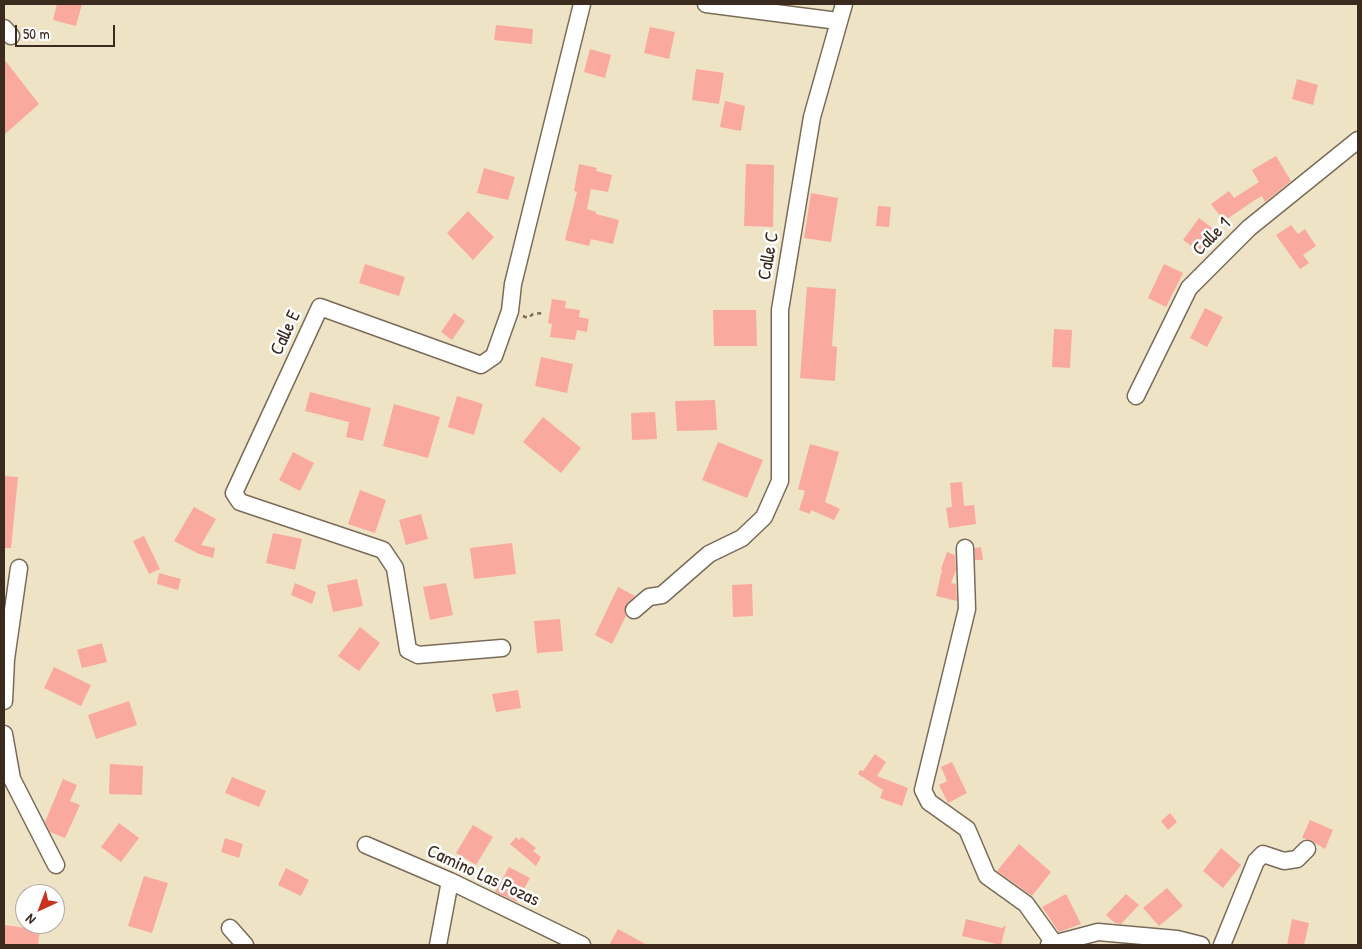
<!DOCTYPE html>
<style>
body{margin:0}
#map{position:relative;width:1362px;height:949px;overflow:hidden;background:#eee4c5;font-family:"Patrick Hand",sans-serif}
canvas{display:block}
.frame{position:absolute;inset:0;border:5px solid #3b2a1e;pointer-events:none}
.north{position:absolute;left:15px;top:884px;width:50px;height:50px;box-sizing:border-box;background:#fff;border:1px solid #b1aaa5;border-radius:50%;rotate:223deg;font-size:14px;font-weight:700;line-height:20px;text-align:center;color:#3b2a1e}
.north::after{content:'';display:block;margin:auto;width:18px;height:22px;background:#c8321e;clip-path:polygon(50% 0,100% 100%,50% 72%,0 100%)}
.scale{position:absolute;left:15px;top:25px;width:100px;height:22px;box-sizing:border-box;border:2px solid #3b2a1e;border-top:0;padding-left:6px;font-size:15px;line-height:18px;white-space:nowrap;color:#3b2a1e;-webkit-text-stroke:4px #fff;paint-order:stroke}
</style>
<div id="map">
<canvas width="1362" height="949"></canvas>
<div class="frame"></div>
<div class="north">N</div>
<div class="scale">50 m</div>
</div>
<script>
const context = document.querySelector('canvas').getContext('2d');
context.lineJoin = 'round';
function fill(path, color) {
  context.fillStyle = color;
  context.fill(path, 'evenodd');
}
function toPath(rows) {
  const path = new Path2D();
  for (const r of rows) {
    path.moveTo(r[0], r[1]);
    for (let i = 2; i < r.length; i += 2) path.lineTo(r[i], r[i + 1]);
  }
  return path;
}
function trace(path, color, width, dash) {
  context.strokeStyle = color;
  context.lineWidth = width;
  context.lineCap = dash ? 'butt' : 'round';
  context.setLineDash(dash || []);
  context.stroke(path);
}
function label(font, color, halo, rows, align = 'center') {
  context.font = font + ' "Patrick Hand",sans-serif';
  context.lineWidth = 5;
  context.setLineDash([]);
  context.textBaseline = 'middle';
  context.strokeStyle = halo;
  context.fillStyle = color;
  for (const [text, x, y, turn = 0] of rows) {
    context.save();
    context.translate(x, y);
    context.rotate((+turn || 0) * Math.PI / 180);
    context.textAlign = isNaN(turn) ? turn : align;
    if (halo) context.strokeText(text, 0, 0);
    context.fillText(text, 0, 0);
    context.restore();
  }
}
fill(toPath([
 [57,4,82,4,76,26,53,20],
 [496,25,533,29,532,44,494,40],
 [650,27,675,32,669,59,644,53],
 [590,49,611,55,605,78,584,72],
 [4,59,39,104,4,135],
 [696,69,724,73,719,104,692,100],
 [1297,79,1318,85,1313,105,1292,99],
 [725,101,745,106,741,131,720,127],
 [1276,156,1291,181,1265,202,1262,196,1255,200,1224,221,1211,204,1229,191,1234,198,1259,182,1252,170],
 [579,164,597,168,596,171,612,175,608,192,591,189,587,209,596,212,596,214,619,220,613,244,591,239,589,246,565,240,577,192,574,191],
 [746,164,774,165,773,227,744,226],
 [484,168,515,177,508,200,477,193],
 [811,193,838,198,831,242,804,238],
 [878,206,891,207,889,227,876,226],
 [468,211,494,237,473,260,447,233],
 [1199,218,1216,231,1200,252,1183,240],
 [1291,225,1298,234,1305,229,1316,246,1303,255,1309,263,1300,269,1276,235],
 [365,264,405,277,399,296,359,283],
 [1164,264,1183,273,1166,307,1148,298],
 [807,287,836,289,832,346,837,347,835,381,800,378],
 [552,299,566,301,565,308,580,310,579,317,589,319,587,332,577,330,575,340,550,337,552,324,548,323],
 [1205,308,1223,317,1207,347,1190,338],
 [713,310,756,310,757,346,714,346],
 [454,313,465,321,452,340,441,332],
 [1054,329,1072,330,1070,368,1052,367],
 [541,357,573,364,567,393,535,386],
 [310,392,371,408,363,441,346,437,349,422,305,411],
 [457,396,483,404,474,435,448,427],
 [715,400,717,430,677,431,675,401],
 [394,404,440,417,428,458,383,446],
 [655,412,657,439,632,440,631,413],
 [543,417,581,448,561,473,523,442],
 [718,442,763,460,747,498,702,480],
 [810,444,839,452,825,502,840,509,834,520,811,510,810,514,799,510,805,491,798,489],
 [293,452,314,463,300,491,279,480],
 [4,476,18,477,11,548,4,548],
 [962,482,964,506,974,505,976,524,949,528,946,508,952,507,950,483],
 [360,490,386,500,375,533,348,524],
 [194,507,216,519,201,545,215,548,213,558,199,554,174,541],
 [421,514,428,539,406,545,399,520],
 [273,533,302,539,295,570,266,563],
 [144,536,160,569,149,574,133,541],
 [512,543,516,574,474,579,470,548],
 [981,547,983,560,975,560,975,548],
 [947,552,955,555,956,570,951,583,956,584,957,601,936,596,942,570,941,569],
 [159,573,181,579,178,590,157,584],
 [357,579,363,606,333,612,327,585],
 [295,583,316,592,312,604,291,595],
 [446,583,453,615,430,620,423,587],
 [752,584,753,616,733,617,732,585],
 [618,587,635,596,625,606,626,616,612,644,595,635],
 [560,619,563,651,537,653,534,621],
 [360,627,380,643,359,671,338,656],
 [102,643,107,662,82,668,77,650],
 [54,667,91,685,81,706,44,688],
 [518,690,521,708,496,712,492,694],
 [129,701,137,725,96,739,88,715],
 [875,754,886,762,877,776,908,788,902,806,880,798,883,790,858,774,860,770,863,771],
 [952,762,967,793,948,803,939,785,947,781,941,767],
 [110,764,143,766,142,795,109,794],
 [232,777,266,791,259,807,225,793],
 [63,779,77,785,70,801,80,805,65,838,50,832,45,822],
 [1170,813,1177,822,1168,830,1161,821],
 [1310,820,1333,830,1325,849,1310,840,1302,838],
 [119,823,139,838,121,862,101,847],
 [473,825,493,837,476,865,456,853],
 [516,837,519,840,522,837,536,848,533,851,541,857,536,866,510,844],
 [225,838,243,844,239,858,221,852],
 [1019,844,1051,872,1032,896,997,871],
 [1221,848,1241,865,1223,888,1203,871],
 [509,867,530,878,517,902,495,892],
 [286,868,309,880,301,896,278,885],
 [144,876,168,883,152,933,128,926],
 [1167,888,1183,906,1159,926,1143,908],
 [1066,894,1081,924,1059,932,1042,907],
 [1126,894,1139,905,1121,924,1115,923,1106,915],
 [966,919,1002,928,1006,925,1001,945,962,936],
 [1292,919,1309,923,1304,945,1287,945],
 [4,925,40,930,38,945,4,945],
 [618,929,647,945,609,945]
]), '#faa99f');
const minor = toPath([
 [706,4,838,21],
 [4,28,11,36],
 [1136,396,1189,288,1249,228,1358,140],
 [965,548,967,609,923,790,929,802,967,829,987,876,1026,904,1054,943],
 [634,610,649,597,662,595,709,554,742,538,764,517,780,481,780,310,812,117,844,4],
 [502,648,418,655,408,650,395,568,383,550,240,502,234,493,320,307,481,365,494,356,510,311,513,284,582,4],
 [4,701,6,659,19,568],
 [4,734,12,779,56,865],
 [366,845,450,881,582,945],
 [230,928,245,945],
 [438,945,450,881],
 [1049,945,1098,932,1177,939,1201,945],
 [1222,945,1256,861,1263,854,1284,861,1297,859,1307,849]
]);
trace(minor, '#7a6b58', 19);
trace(toPath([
 [523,316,528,318,533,314,543,313]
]), '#7a6b58', 2.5, [4, 4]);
trace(minor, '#fff', 16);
label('19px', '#3b2a1e', '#fff', [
 ["Calle 1",1212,237,-45],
 ["Calle C",769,256,-80],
 ["Calle E",286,333,-65],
 ["Camino Las Pozas",483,876,25]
]);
</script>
